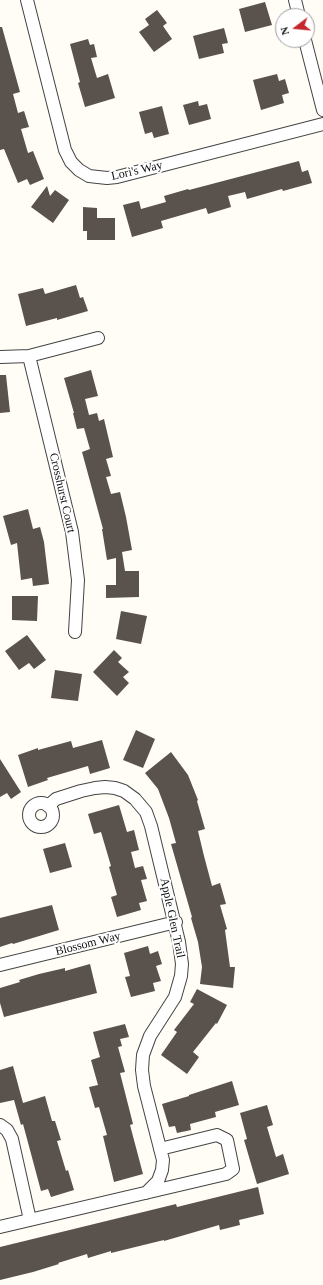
<!DOCTYPE html>
<style>
body{margin:0}
#map{position:relative;width:323px;height:1285px;overflow:hidden;background:#fffdf5;font-family:"Times New Roman",serif}
canvas{display:block}
.north{position:absolute;left:275px;top:8px;width:40px;height:40px;box-sizing:border-box;background:#fff;border:1px solid #a0a0a0;border-radius:50%;rotate:254deg;font-size:11px;font-weight:700;line-height:16px;text-align:center;color:#111}
.north::after{content:'';display:block;margin:auto;width:14px;height:18px;background:#c4262e;clip-path:polygon(50% 0,100% 100%,50% 72%,0 100%)}
</style>
<div id="map">
<canvas width="323" height="1285"></canvas>
<div class="north">N</div>
</div>
<script>
const context = document.querySelector('canvas').getContext('2d');
context.lineJoin = 'round';
function fill(path, color) {
  context.fillStyle = color;
  context.fill(path, 'evenodd');
}
function toPath(rows) {
  const path = new Path2D();
  for (const r of rows) {
    if (r.length === 3) {
      path.moveTo(r[0] + r[2], r[1]);
      path.arc(r[0], r[1], r[2], 0, 2 * Math.PI);
      continue;
    }
    path.moveTo(r[0], r[1]);
    for (let i = 2; i < r.length; i += 2) path.lineTo(r[i], r[i + 1]);
  }
  return path;
}
function trace(path, color, width, dash) {
  context.strokeStyle = color;
  context.lineWidth = width;
  context.lineCap = dash ? 'butt' : 'round';
  context.setLineDash(dash || []);
  context.stroke(path);
}
function label(font, color, halo, rows, align = 'center') {
  context.font = font + ' "Times New Roman",serif';
  context.lineWidth = 4;
  context.setLineDash([]);
  context.textBaseline = 'middle';
  context.strokeStyle = halo;
  context.fillStyle = color;
  for (const [text, x, y, turn = 0] of rows) {
    context.save();
    context.translate(x, y);
    context.rotate((+turn || 0) * Math.PI / 180);
    context.textAlign = isNaN(turn) ? turn : align;
    if (halo) context.strokeText(text, 0, 0);
    context.fillText(text, 0, 0);
    context.restore();
  }
}
fill(toPath([
 [265,2,272,25,245,32,239,9],
 [157,10,167,23,163,26,172,39,154,52,139,32,149,25,145,19],
 [0,27,2,27,20,92,13,94,18,113,24,111,29,127,21,129,28,153,33,151,44,179,30,185,27,179,18,183,4,149,0,150],
 [224,28,228,43,222,44,224,53,199,59,193,36],
 [88,39,90,45,94,44,97,57,91,58,97,78,108,74,115,98,85,107,78,83,80,82,70,44],
 [277,74,279,81,285,79,289,93,282,95,284,103,261,110,253,80],
 [198,101,199,106,207,104,211,119,189,125,183,105],
 [162,106,169,134,154,138,152,132,145,134,139,112],
 [299,161,302,172,308,170,312,183,283,191,282,189,247,199,245,192,228,196,231,207,208,214,206,208,161,221,163,228,132,237,123,205,139,201,141,209,166,202,164,196,188,189,189,190],
 [47,186,50,196,55,190,69,200,53,223,31,207],
 [83,207,97,208,97,218,115,218,115,240,87,240,87,231,83,231],
 [76,285,80,298,83,297,88,311,57,320,57,318,26,326,18,294,43,288,45,294],
 [91,370,98,396,85,399,89,415,97,413,99,421,104,419,113,457,106,459,111,476,106,477,111,494,120,492,126,517,132,550,122,552,125,571,139,571,139,597,106,598,106,585,116,585,116,558,107,560,102,529,103,529,82,452,90,449,84,428,77,429,73,413,74,413,64,378],
 [0,375,6,375,10,412,0,413],
 [28,509,33,529,40,527,44,542,49,584,33,586,32,578,21,580,17,543,11,545,3,516],
 [12,596,38,596,37,621,12,620],
 [121,611,147,616,141,644,116,639],
 [27,635,46,660,34,669,29,663,19,670,5,651],
 [114,650,122,658,118,662,129,672,123,677,129,683,117,696,93,672],
 [55,670,82,674,78,701,51,698],
 [136,730,155,739,143,768,123,760],
 [102,740,110,768,90,774,88,766,47,778,48,780,28,787,18,755,38,748,38,750,71,741,73,748],
 [171,752,188,775,198,800,197,801,205,829,198,831,204,856,212,886,220,883,226,904,220,905,227,929,225,930,230,967,235,967,233,988,200,984,202,967,198,942,191,918,192,917,171,844,176,843,169,818,158,789,145,773],
 [0,759,21,792,11,799,7,793,0,797],
 [119,805,127,832,134,830,139,850,131,852,135,868,143,866,147,879,141,880,147,901,139,903,141,910,117,917,111,897,117,895,109,867,111,866,101,832,94,834,88,814],
 [65,843,72,867,50,873,43,849],
 [52,905,59,930,13,944,12,943,0,947,0,918],
 [148,946,150,954,158,951,162,964,156,966,161,981,153,983,155,991,131,997,125,977,130,976,124,953],
 [90,964,97,993,4,1017,0,1003,0,988,20,982,19,980,39,974,65,968,65,971],
 [197,989,227,1005,217,1024,216,1023,193,1052,199,1057,187,1074,161,1055,177,1032,174,1030,194,1004,190,1002],
 [125,1024,129,1037,120,1039,122,1046,118,1047,125,1072,120,1073,133,1124,130,1125,143,1174,114,1182,103,1136,107,1135,99,1107,95,1108,89,1087,98,1085,91,1060,100,1057,93,1032],
 [13,1066,23,1103,45,1096,52,1121,55,1121,61,1140,57,1141,66,1171,68,1170,74,1190,51,1197,48,1189,41,1191,23,1124,21,1125,14,1100,0,1103,0,1070],
 [232,1081,239,1105,215,1112,216,1117,190,1124,191,1130,177,1133,175,1126,169,1127,162,1104,189,1096,189,1095],
 [267,1105,273,1125,267,1127,276,1157,283,1154,289,1174,257,1184,244,1140,247,1139,240,1113],
 [258,1187,264,1214,239,1220,240,1225,220,1230,219,1225,164,1241,164,1240,111,1253,111,1251,88,1258,87,1254,58,1263,59,1264,33,1272,0,1280,0,1247,176,1204,177,1207]
]), '#5a524d');
const minor = toPath([
 [27,0,65,150,71,162,79,170,89,176,107,178,117,177,323,124],
 [295,0,299,16],
 [305,40,323,110],
 [29,356,72,532,78,580,75,632],
 [0,357,29,356,98,338],
 [41,815,12],
 [48,806,56,799,81,791,95,788,105,787,115,788,124,791,135,799,146,812,151,826,179,942,182,964,181,976,175,997,150,1036,143,1055,142,1070,144,1086,163,1160,162,1170,158,1181,146,1193],
 [0,965,176,922],
 [0,1125,7,1130,12,1139,30,1220],
 [0,1227,226,1174,233,1169,227,1140,217,1135,160,1149]
]);
trace(minor, '#444', 14);
trace(minor, '#fff', 12);
label('12px', '#111', '#fff', [
 ["Lori's Way",137,171,-13],
 ["Crosshurst Court",62,493,77],
 ["Apple Glen Trail",172,918,78],
 ["Blossom Way",88,944,-14]
]);
</script>
